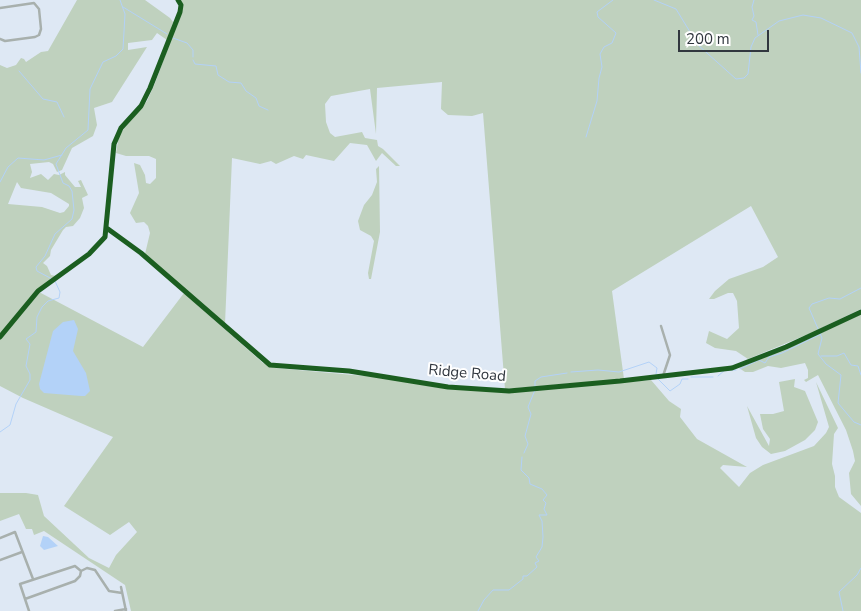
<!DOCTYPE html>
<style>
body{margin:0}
#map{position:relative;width:861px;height:611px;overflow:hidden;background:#dee8f4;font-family:"Nunito Sans",sans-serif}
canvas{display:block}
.scale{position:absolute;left:678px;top:30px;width:91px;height:22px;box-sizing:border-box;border:2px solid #31373f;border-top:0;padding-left:6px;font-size:15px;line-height:18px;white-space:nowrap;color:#31373f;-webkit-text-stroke:4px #fff;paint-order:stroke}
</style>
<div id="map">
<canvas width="861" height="611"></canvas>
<div class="scale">200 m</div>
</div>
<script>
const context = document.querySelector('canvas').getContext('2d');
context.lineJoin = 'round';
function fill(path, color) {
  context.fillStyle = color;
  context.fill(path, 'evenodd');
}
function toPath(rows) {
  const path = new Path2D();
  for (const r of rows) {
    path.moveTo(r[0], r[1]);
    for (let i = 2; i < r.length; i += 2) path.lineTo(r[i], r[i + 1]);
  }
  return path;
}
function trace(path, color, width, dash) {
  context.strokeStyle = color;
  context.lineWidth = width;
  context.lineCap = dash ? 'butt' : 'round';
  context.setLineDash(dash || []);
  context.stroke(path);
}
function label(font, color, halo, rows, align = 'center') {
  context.font = font + ' "Nunito Sans",sans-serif';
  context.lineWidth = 4;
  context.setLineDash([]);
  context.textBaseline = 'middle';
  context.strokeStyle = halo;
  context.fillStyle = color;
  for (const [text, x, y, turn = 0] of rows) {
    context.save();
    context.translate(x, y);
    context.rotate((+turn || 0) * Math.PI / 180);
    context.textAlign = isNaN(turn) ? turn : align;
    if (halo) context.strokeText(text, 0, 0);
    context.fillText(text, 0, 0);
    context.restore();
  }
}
fill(toPath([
 [77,0,145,0,170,18,173,22,170,32,167,40,157,33,152,40,128,43,128,50,147,47,112,102,94,108,97,125,93,136,72,148,62,170,57,172,53,164,49,162,30,164,32,172,30,178,41,174,48,180,54,174,59,175,65,172,65,175,75,187,81,187,78,181,81,180,88,195,82,198,84,208,80,218,73,226,66,227,63,230,51,250,50,256,43,263,47,266,51,275,56,276,29,299,0,335,0,65,7,68,16,65,21,58,24,59,26,62,41,52,48,51],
 [17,182,21,188,51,193,69,204,69,206,64,212,60,213,42,207,8,204],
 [179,0,861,0,861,309,811,333,748,359,736,351,715,348,706,343,709,331,727,339,739,328,737,301,733,293,728,293,714,299,709,299,715,291,729,279,763,267,778,257,751,206,612,291,624,379,505,389,483,113,472,116,448,115,441,109,442,82,377,88,376,134,370,89,331,96,325,104,326,122,330,133,335,137,362,132,365,138,377,140,378,146,383,149,400,166,396,166,382,153,376,161,367,145,350,143,334,161,306,155,303,159,294,156,276,164,271,161,260,164,232,158,225,324,145,254,150,233,148,226,144,222,136,223,130,213,139,193,134,163,140,165,145,175,146,183,150,184,156,178,156,159,149,156,126,156,116,153,119,135,147,101,155,83,183,8],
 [379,166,380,232,371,279,369,279,368,273,374,241,371,236,360,230,358,221,364,205,372,195,377,182,376,169],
 [39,292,143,347,184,293,263,363,275,368,376,377,447,389,503,392,651,380,669,401,681,409,680,417,697,439,747,467,723,465,720,468,739,487,750,473,763,465,814,446,826,433,829,427,816,382,838,428,834,434,832,464,835,476,835,487,839,497,861,513,861,611,131,611,125,585,44,531,34,535,32,529,26,529,19,514,0,521,0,493,26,493,38,495,44,516,89,558,109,568,116,555,137,532,129,522,110,535,64,506,113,437,23,398,0,386,0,339],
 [861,314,861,506,851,494,849,473,855,461,853,451,846,430,818,375,806,382,804,380,808,378,808,370,805,363,781,368,768,366,753,372,745,372,739,368,809,339],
 [795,379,794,387,805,391,818,422,815,430,805,440,785,451,771,454,762,447,756,438,747,406,769,446,770,439,763,429,760,414,773,414,784,411,779,382]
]), '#bfd1be');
fill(toPath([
 [74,320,78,329,73,351,86,373,90,391,85,396,81,396,44,393,40,389,39,384,53,331,63,322],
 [43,536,48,537,58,546,44,550,40,546]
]), '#b3d2f8');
trace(toPath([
 [654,0,676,9,698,45,736,79,744,78,748,74,751,47,755,38,779,21,803,15,821,18,852,33,859,47,861,73],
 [754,0,752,7,754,16,752,20,756,22,758,35],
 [123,7,167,34],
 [173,38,187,43,193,50,193,57],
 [193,60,195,64,216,66,218,75,229,82,241,83,246,91,256,98,259,106,268,110],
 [19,71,43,99,57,102,64,117],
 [586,137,597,101,599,78,602,67,600,54,604,47,612,43,616,33,598,17,597,12,613,0],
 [0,182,8,167,18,158,44,160,62,155],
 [52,279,37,271,36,267,45,256,55,234,72,219,74,210,72,191,69,186,63,183,56,164,66,148,88,130,90,89,103,62,116,56,123,49,125,14,120,0],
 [861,288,840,299,829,298,812,304,809,308,822,338,818,354,826,364,841,375,838,403,854,422,861,425],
 [821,356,837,356,844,353,851,365,858,366,861,375],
 [740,369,759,360,765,363,769,357,782,353,821,334],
 [571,372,598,370,619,372,649,362,657,368,656,374],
 [718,376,725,370,736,370],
 [691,377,713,377],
 [658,379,670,391,680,384,682,379,688,379],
 [535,386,535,381,541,377,567,373],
 [0,432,10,425,16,404,30,380,30,374,26,366,30,344,26,339,36,332,37,317,42,307,48,301,59,298,60,292,55,281],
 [524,453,528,444,525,436,531,414,528,407,535,390],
 [478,611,484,600,493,590,509,590,523,579,523,576,527,576,537,567,535,563,539,561,536,557,542,547,543,537,542,521,539,515,547,515,544,509,546,503,543,500,547,495,542,489,530,484,529,478,521,470,522,457],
 [843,611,839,592,857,575,861,568]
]), '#b3d2f8', 1);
trace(toPath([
 [0,8,34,3,39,9,41,29,39,35,35,37,5,41,0,39],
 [108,229,141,253,270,365,349,371,448,387,509,391,620,381,732,368,786,347,861,312],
 [661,326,670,355,663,376],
 [0,538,15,532,33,579],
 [0,560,22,552],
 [81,571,80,576,75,581,25,599,20,584,75,566,81,571,87,568,95,570,109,591,122,593],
 [121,587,126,611],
 [25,599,29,611],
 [115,611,126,609]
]), '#a8b0ad', 2.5);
trace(toPath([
 [0,337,38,291,89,254,105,237,114,144,121,128,141,106,150,88,180,12,181,5,178,0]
]), '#a8b0ad', 3);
trace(toPath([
 [108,229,141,253,270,365,349,371,448,387,509,391,620,381,732,368,786,347,861,312],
 [0,337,38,291,89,254,105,237,114,144,121,128,141,106,150,88,180,12,181,5,178,0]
]), '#1b5e20', 5);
label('15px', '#31373f', '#fff', [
 ["Ridge Road",467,374,5]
]);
</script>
